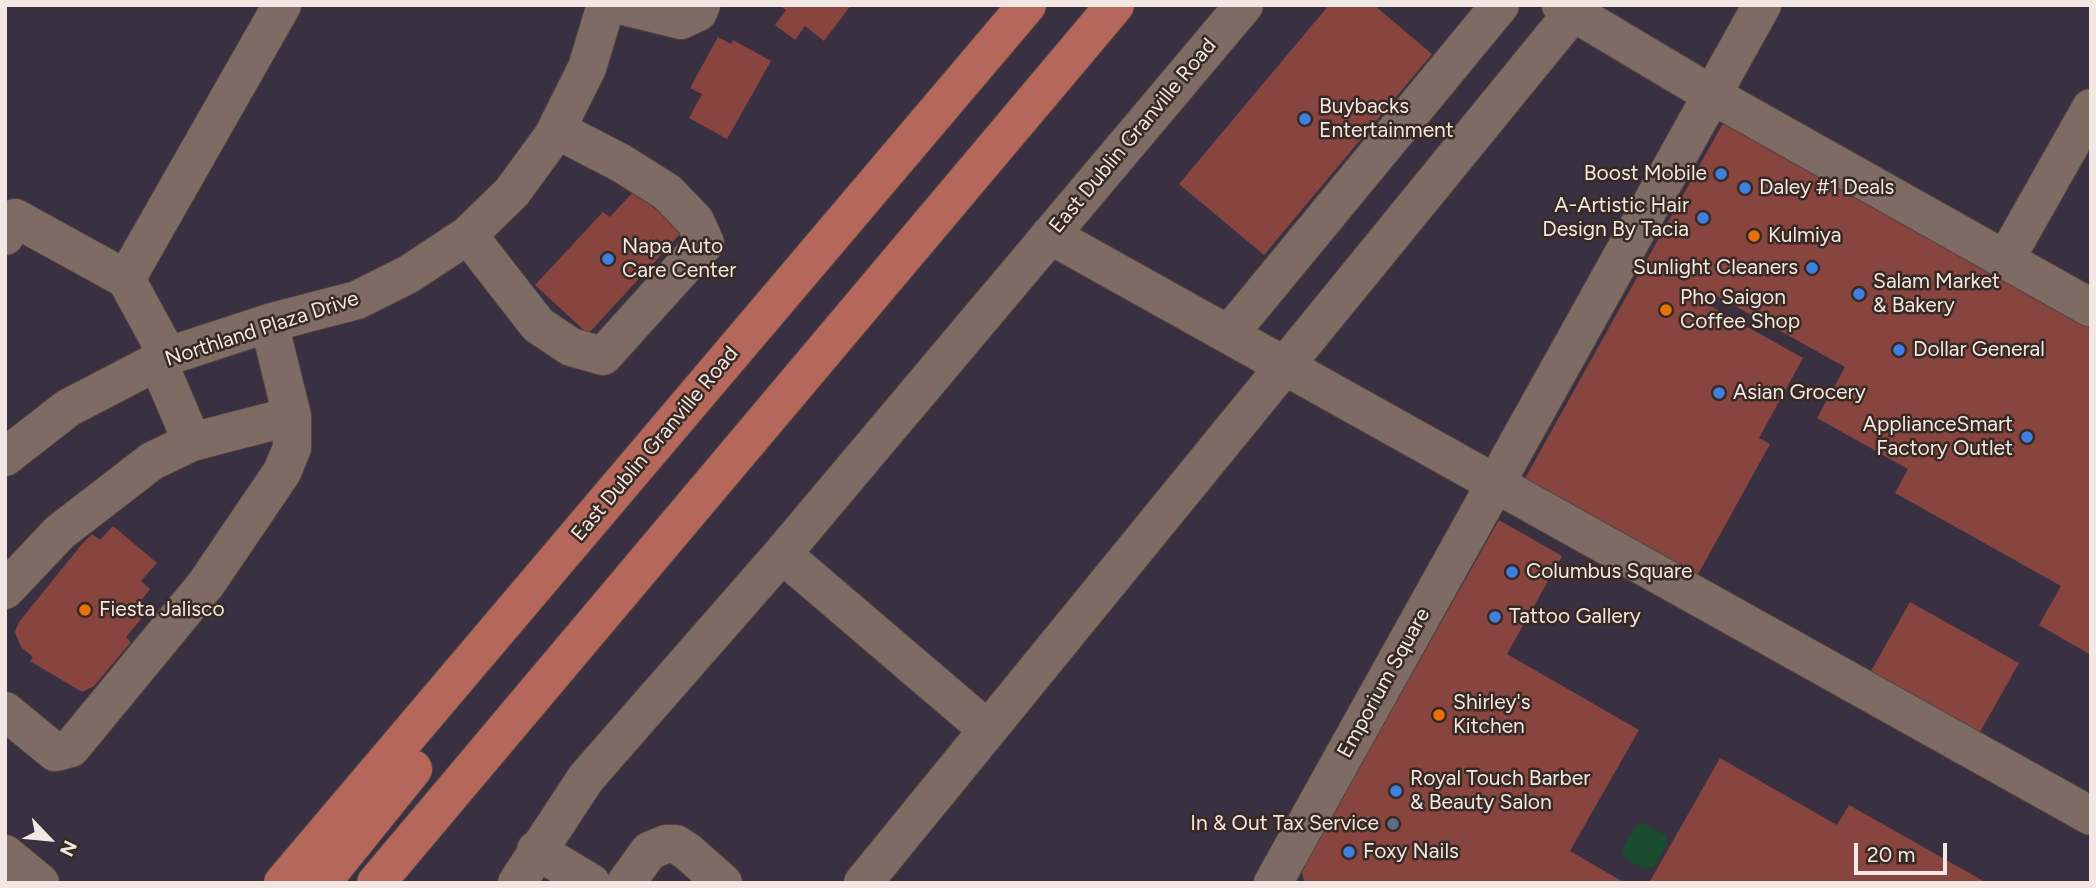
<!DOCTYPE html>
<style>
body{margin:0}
#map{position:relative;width:2096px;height:888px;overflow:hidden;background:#382922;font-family:Figtree,sans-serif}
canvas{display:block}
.frame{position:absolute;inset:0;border:7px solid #f2e7e3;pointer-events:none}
.north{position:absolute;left:14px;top:804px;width:70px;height:70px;-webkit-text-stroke:5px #382922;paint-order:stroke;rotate:116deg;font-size:19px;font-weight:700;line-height:28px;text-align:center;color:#f2e7e3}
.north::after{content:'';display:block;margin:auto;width:24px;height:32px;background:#f2e7e3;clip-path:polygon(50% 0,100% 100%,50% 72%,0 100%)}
.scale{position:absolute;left:1854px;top:843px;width:93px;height:32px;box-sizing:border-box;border:4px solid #f2e7e3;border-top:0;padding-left:9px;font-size:21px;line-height:24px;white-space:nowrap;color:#f2e7e3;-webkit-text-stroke:5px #382922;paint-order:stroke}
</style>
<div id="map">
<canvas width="2096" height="888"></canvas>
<div class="frame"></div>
<div class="north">N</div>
<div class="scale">20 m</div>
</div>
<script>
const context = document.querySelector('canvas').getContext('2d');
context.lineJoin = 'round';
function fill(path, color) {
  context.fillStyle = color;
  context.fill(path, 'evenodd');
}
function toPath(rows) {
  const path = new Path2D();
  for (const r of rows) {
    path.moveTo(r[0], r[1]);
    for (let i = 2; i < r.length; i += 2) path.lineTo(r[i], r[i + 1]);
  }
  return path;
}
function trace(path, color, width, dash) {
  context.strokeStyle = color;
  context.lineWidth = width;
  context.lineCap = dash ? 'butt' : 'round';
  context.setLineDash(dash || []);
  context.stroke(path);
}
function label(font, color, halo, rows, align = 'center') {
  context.font = font + ' Figtree,sans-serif';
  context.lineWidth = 5;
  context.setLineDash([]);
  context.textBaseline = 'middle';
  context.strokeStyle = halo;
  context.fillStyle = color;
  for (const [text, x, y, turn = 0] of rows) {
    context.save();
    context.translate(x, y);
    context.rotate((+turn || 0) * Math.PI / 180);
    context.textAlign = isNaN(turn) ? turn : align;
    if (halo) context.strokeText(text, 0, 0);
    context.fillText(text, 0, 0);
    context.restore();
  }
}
fill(toPath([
 [5,5,2091,5,2091,883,5,883]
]), '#393041');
fill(toPath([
 [1642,823,1667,836,1666,847,1654,867,1645,869,1624,857,1622,849,1636,826]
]), '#194b2e');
fill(toPath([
 [780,5,851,5,824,41,805,26,795,40,775,25,786,10],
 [1329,5,1374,5,1432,54,1264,255,1179,184],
 [718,37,731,44,733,40,771,61,727,139,689,118,702,94,690,88],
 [1730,123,2091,325,2091,655,2039,625,2061,586,1895,493,1908,469,1817,418,1845,367,1708,291,1703,302,1803,358,1759,438,1770,444,1696,578,1523,482,1722,125],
 [635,190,681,233,588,334,535,285,603,212,610,217],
 [1499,520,1562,556,1507,654,1639,730,1570,851,1625,883,1305,883,1301,870],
 [113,526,157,563,141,581,150,589,137,606,146,613,126,637,131,642,94,686,82,692,30,661,33,657,21,647,15,632,19,622,82,544,92,534,100,540],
 [1910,602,2019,663,1976,739,1867,678],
 [1720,758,1837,825,1849,805,1987,883,1649,883]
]), '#884540');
const minor = toPath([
 [620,5,681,20,698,12,701,5],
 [1561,5,1712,95,2091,308],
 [468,235,538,325,571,347,603,356,705,243,695,221,667,192,621,163,557,130],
 [1050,235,2091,816],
 [5,236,15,218,126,279],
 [2005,260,2091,108],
 [1229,334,1500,5],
 [168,356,126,279,282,5],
 [192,442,292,416],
 [5,457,68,408,168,356,269,323,357,300,409,274,468,235,512,192,553,136,587,68,606,5],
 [782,554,987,729],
 [5,590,60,532,152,461,192,442,158,362],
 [5,711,55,752,71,748,206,584,282,472,292,448,292,416,269,323],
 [536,850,591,883],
 [5,854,40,883],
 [517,883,586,778,782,554,1244,5],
 [626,883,649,851,666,844,676,844,688,852,723,883],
 [863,883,1579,5],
 [1273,883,1762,5]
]);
const major = toPath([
 [283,883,1027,5],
 [321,883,413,769],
 [376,883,1115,5]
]);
trace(minor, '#52443f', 40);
trace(major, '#52443f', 40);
trace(minor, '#7e6c64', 38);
trace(major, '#b4675a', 38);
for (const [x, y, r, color] of [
 [1305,119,7,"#3f7fe0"],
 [1721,174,7,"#3f7fe0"],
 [1745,188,7,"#3f7fe0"],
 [1703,218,7,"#3f7fe0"],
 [1754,236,7,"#e8710a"],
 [608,259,7,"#3f7fe0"],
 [1812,268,7,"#3f7fe0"],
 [1859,294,7,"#3f7fe0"],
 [1666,310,7,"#e8710a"],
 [1899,350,7,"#3f7fe0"],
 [1719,393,7,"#3f7fe0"],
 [2027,437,7,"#3f7fe0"],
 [1512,572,7,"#3f7fe0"],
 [85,610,7,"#e8710a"],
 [1495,617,7,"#3f7fe0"],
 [1439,715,7,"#e8710a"],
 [1396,791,7,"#3f7fe0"],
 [1393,824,7,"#5c6f8a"],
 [1349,852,7,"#3f7fe0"]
]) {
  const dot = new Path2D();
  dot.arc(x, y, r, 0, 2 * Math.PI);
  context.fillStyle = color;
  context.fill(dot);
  trace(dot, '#382922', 2.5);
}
label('21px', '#f2e7e3', '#382922', [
 ["Buybacks",1319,107],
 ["Entertainment",1319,131],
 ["Boost Mobile",1707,174,"right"],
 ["Daley #1 Deals",1759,188],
 ["A-Artistic Hair",1689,206,"right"],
 ["Design By Tacia",1689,230,"right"],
 ["Kulmiya",1768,236],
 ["Napa Auto",622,247],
 ["Care Center",622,271],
 ["Sunlight Cleaners",1798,268,"right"],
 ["Salam Market",1873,282],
 ["& Bakery",1873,306],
 ["Pho Saigon",1680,298],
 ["Coffee Shop",1680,322],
 ["Dollar General",1913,350],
 ["Asian Grocery",1733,393],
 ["ApplianceSmart",2013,425,"right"],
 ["Factory Outlet",2013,449,"right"],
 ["Columbus Square",1526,572],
 ["Fiesta Jalisco",99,610],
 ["Tattoo Gallery",1509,617],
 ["Shirley's",1453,703],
 ["Kitchen",1453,727],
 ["Royal Touch Barber",1410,779],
 ["& Beauty Salon",1410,803],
 ["In & Out Tax Service",1379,824,"right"],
 ["Foxy Nails",1363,852]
], 'left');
label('21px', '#f2e7e3', '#382922', [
 ["East Dublin Granville Road",1133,136,-50],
 ["Northland Plaza Drive",262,329,-18],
 ["East Dublin Granville Road",655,444,-50],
 ["Emporium Square",1384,683,-61]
]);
</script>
